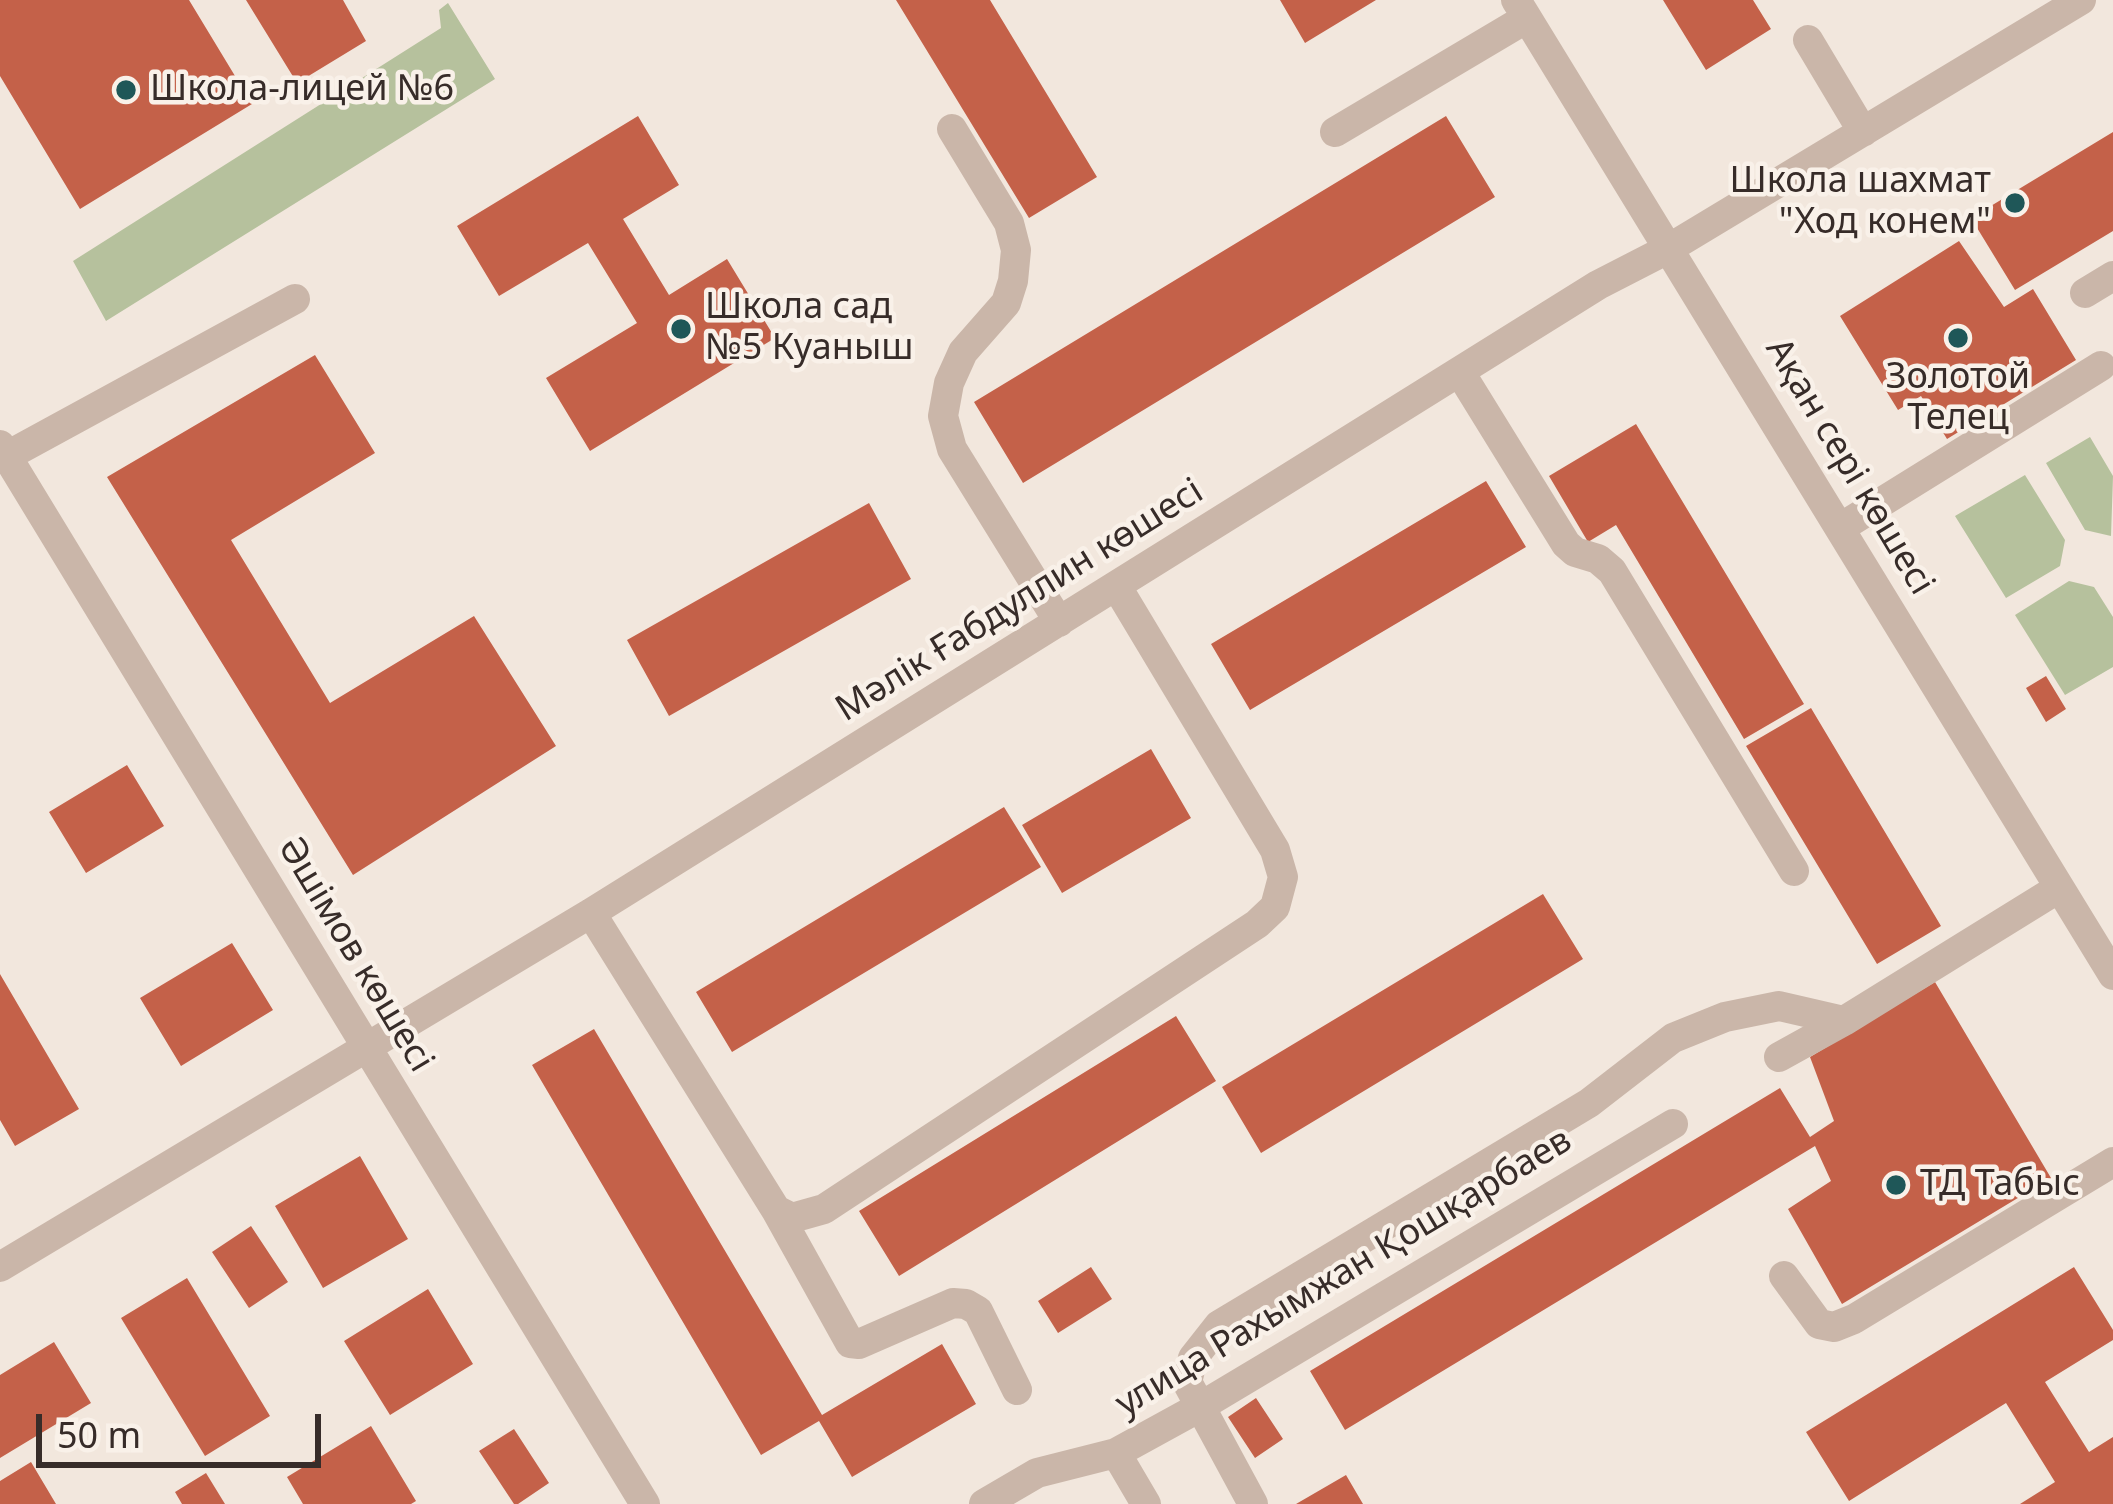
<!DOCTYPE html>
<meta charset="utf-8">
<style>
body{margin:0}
#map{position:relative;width:2113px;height:1504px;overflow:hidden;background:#f2e7dd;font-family:"Noto Sans",sans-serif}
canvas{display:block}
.scale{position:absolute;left:36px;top:1414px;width:285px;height:54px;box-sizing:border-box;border:6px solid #372c29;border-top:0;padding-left:15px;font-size:36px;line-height:42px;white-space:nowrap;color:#372c29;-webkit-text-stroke:9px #f9f1e9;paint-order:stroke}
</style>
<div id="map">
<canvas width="2113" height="1504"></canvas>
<div class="scale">50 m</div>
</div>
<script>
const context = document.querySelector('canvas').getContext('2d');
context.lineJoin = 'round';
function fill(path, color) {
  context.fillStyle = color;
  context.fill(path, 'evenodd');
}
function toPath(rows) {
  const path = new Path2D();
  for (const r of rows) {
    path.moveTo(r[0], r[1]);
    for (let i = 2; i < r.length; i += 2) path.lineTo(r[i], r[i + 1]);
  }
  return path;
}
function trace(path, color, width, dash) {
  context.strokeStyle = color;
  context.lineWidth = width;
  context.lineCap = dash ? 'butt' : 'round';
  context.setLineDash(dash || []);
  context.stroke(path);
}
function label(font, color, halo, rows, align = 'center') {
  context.font = font + ' "Noto Sans",sans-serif';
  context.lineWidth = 9;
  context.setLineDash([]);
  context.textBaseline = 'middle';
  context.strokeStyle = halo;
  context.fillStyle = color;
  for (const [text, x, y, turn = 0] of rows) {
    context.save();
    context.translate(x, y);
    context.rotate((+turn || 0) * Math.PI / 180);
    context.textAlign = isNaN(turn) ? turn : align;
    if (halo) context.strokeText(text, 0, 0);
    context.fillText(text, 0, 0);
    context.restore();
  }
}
fill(toPath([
 [448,3,495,79,106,321,73,261,441,28,439,10],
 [2090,437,2113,476,2111,536,2085,530,2046,463],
 [2025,475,2065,540,2060,566,2006,598,1955,516],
 [2069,581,2094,587,2113,617,2113,667,2065,695,2015,615]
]), '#b6c19d');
fill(toPath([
 [0,0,189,0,252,104,80,209,0,76],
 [246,0,343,0,366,41,297,83],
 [896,0,990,0,1097,177,1029,218],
 [1280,0,1376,0,1305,43],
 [1663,0,1753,0,1771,29,1706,70],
 [638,116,679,185,623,219,669,295,727,259,775,338,590,451,546,378,637,323,588,243,499,296,457,226],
 [1446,116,1495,197,1023,483,974,402],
 [2113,132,2113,231,2015,290,1971,218],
 [1959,241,2004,307,2033,289,2076,360,1947,439,1921,396,1898,410,1840,316],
 [315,355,375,453,231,540,330,703,474,616,556,746,353,875,107,477],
 [1636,424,1804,704,1744,739,1616,525,1588,542,1549,476],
 [1486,481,1526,547,1250,710,1211,644],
 [869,503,911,579,669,716,627,640],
 [2046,676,2066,709,2046,722,2026,688],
 [1811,708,1941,926,1877,964,1746,746],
 [1151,749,1191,818,1062,893,1022,825],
 [127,765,164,826,86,873,49,812],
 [1004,807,1041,867,732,1052,696,992],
 [1543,894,1583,959,1261,1153,1222,1087],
 [232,943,273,1010,181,1066,140,998],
 [0,974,79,1109,15,1146,0,1120],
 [1935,982,2051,1178,1842,1304,1788,1209,1831,1181,1815,1146,1345,1430,1310,1371,1780,1088,1810,1137,1834,1121,1810,1057],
 [1176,1016,1216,1081,899,1276,859,1211],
 [594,1029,822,1415,942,1344,976,1404,852,1477,819,1421,761,1455,532,1065],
 [360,1156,408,1239,323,1288,275,1206],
 [251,1226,288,1282,249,1308,212,1252],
 [1091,1267,1112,1299,1058,1333,1038,1301],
 [2074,1267,2113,1330,2113,1340,2045,1382,2089,1452,2113,1437,2113,1504,2020,1504,2055,1482,2006,1403,1849,1501,1806,1432],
 [187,1278,270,1416,205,1456,121,1318],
 [428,1289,473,1364,390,1415,344,1341],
 [54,1342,91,1403,0,1458,0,1375],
 [1256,1398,1283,1439,1255,1458,1228,1417],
 [371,1426,416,1501,411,1504,303,1504,287,1477],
 [514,1429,549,1483,518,1504,514,1504,479,1451],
 [31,1462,56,1504,0,1504,0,1481],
 [206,1473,225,1504,182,1504,175,1492],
 [1346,1475,1363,1504,1296,1504]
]), '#c46149');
trace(toPath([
 [1516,0,2113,975],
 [1808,40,1863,132],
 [952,129,1009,223,1016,250,1013,281,1006,303,963,352,949,383,943,416,952,449,1059,622],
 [1335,132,1527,18],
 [2085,293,2113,276],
 [1461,374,1566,544,1575,552,1598,559,1612,571,1794,871],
 [0,445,645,1504],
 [7,456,295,299],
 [1840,528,2101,366],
 [591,913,776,1210,792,1218,824,1209,1257,924,1275,907,1283,877,1275,850,1117,587],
 [1779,1057,1844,1021,2059,888],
 [776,1210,850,1343,859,1344,953,1303,966,1304,978,1311,1017,1390],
 [0,1267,591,913,1598,285,1668,249,2081,0],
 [1784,1276,1819,1324,1834,1327,1854,1319,2113,1162],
 [1116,1453,1146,1504],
 [984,1504,1037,1473,1116,1453,1198,1408,1673,1124],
 [1253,1504,1187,1382,1193,1358,1219,1325,1589,1103,1673,1038,1725,1017,1779,1006,1844,1021]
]), '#cab6a9', 30);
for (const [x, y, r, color] of [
 [126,90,12,"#1f5758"],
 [2015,203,12,"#1f5758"],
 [681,329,12,"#1f5758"],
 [1958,338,12,"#1f5758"],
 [1896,1185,12,"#1f5758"]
]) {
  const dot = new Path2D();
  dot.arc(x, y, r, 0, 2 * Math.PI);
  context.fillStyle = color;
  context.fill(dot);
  trace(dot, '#f9f1e9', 4.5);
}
label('36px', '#372c29', '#f9f1e9', [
 ["Школа-лицей №6",150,90],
 ["Школа шахмат",1991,182,"right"],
 ["\"Ход конем\"",1991,223,"right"],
 ["Школа сад",705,308],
 ["№5 Куаныш",705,349],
 ["Золотой",1958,378,"center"],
 ["Телец",1958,419,"center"],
 ["ТД Табыс",1920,1185]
], 'left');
label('36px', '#372c29', '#f9f1e9', [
 ["Ақан сері көшесі",1849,467,59],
 ["Мәлік Ғабдуллин көшесі",1020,601,-32],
 ["Әшімов көшесі",355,955,59],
 ["улица Рахымжан Қошқарбаев",1344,1273,-31]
]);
</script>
